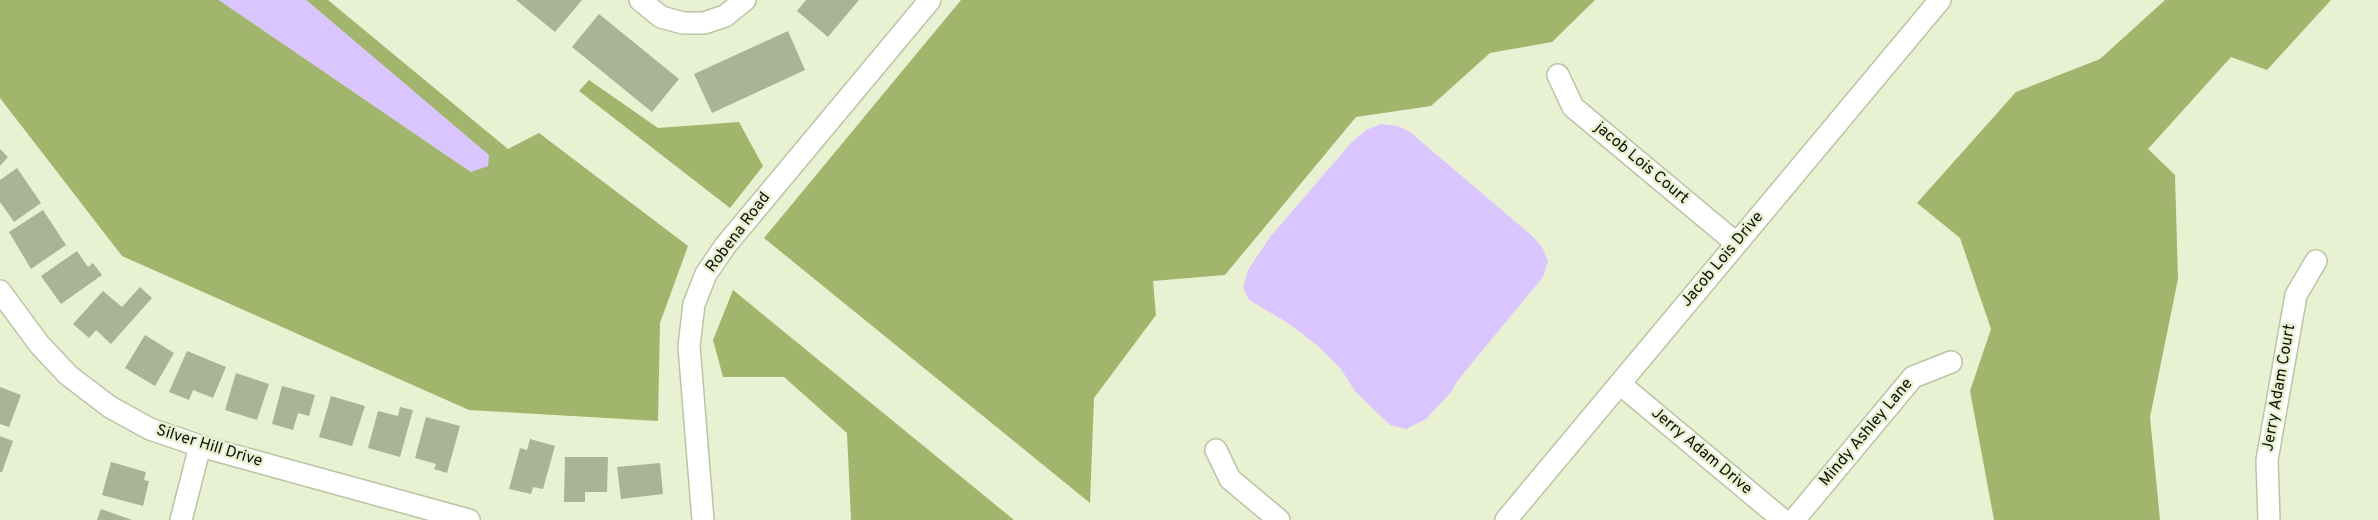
<!DOCTYPE html>
<style>
body{margin:0}
canvas{display:block;background:#e8f1d1}
</style>
<canvas width="2378" height="520"></canvas>
<script>
const context = document.querySelector('canvas').getContext('2d');
context.lineJoin = 'round';
function fill(path, color) {
  context.fillStyle = color;
  context.fill(path, 'evenodd');
}
function toPath(rows) {
  const path = new Path2D();
  for (const r of rows) {
    path.moveTo(r[0], r[1]);
    for (let i = 2; i < r.length; i += 2) path.lineTo(r[i], r[i + 1]);
  }
  return path;
}
function trace(path, color, width, dash) {
  context.strokeStyle = color;
  context.lineWidth = width;
  context.lineCap = dash ? 'butt' : 'round';
  context.setLineDash(dash || []);
  context.stroke(path);
}
function label(font, color, halo, rows, align = 'center') {
  context.font = font + ' Overpass,sans-serif';
  context.lineWidth = 5;
  context.setLineDash([]);
  context.textBaseline = 'middle';
  context.strokeStyle = halo;
  context.fillStyle = color;
  for (const [text, x, y, turn = 0] of rows) {
    context.save();
    context.translate(x, y);
    context.rotate((+turn || 0) * Math.PI / 180);
    context.textAlign = isNaN(turn) ? turn : align;
    if (halo) context.strokeText(text, 0, 0);
    context.fillText(text, 0, 0);
    context.restore();
  }
}
fill(toPath([
 [0,0,219,0,471,172,488,155,306,0,328,0,508,149,539,133,688,246,660,323,658,421,469,410,122,256,0,98],
 [961,0,1595,0,1552,42,1490,53,1431,106,1356,117,1225,275,1153,281,1156,315,1094,398,1090,503,764,238],
 [2165,0,2331,0,2267,70,2231,57,2148,149,2175,175,2178,279,2150,417,2160,520,1994,520,1970,391,1991,329,1960,238,1917,203,2016,92,2100,59],
 [589,80,658,128,739,122,763,166,730,208,579,91],
 [733,290,1014,520,851,520,847,433,784,377,723,377,713,340]
]), '#a2b56c');
fill(toPath([
 [219,0,306,0,489,155,488,166,471,172],
 [1381,124,1398,126,1410,132,1531,235,1542,247,1548,261,1543,277,1458,380,1451,392,1426,419,1406,429,1390,425,1355,391,1341,369,1318,346,1288,323,1249,300,1243,288,1248,270,1270,237,1351,143,1366,130]
]), '#dbc5fe');
fill(toPath([
 [516,0,582,0,555,32],
 [806,0,859,0,828,37,797,11],
 [599,14,679,79,652,112,572,47],
 [788,31,805,70,712,113,694,74],
 [0,149,8,157,0,166],
 [17,168,41,203,14,222,0,202,0,180],
 [43,210,66,245,31,269,9,232],
 [77,251,88,267,93,263,102,275,61,304,41,276],
 [140,287,152,298,111,344,96,330,89,338,73,324,103,291,122,307],
 [145,335,174,353,155,386,125,368],
 [187,351,226,367,213,398,193,390,189,400,169,392],
 [236,373,269,384,257,420,225,410],
 [282,386,315,395,309,416,298,413,293,430,272,424],
 [0,387,21,395,9,427,0,424],
 [331,396,365,406,352,446,319,437],
 [400,407,413,410,400,457,368,448,378,411,398,416],
 [426,417,460,426,447,473,434,469,436,464,415,458],
 [0,436,13,441,2,472,0,472],
 [530,439,555,446,543,489,533,487,531,494,509,489,520,448,527,450],
 [565,457,608,457,607,492,585,492,585,502,564,502],
 [111,462,146,472,144,480,149,481,143,506,102,495],
 [660,463,663,494,621,499,617,467],
 [101,509,132,520,97,520]
]), '#aab395');
const minor = toPath([
 [640,0,661,17,683,23,704,23,725,16,745,0],
 [1558,75,1573,107,1736,243],
 [0,291,39,344,68,375,110,407,150,429,200,446,469,520],
 [1620,384,1783,520],
 [1216,450,1230,479,1279,520],
 [181,520,200,446],
 [703,520,689,346,694,304,706,274,725,246,930,0],
 [1506,520,1940,0],
 [1794,520,1913,377,1951,362],
 [2269,520,2267,460,2296,295,2316,261]
]);
trace(minor, '#bbc4a5', 24);
trace(minor, '#fff', 21);
label('16px', '#0f1107', '#e8f1d1', [
 ["jacob Lois Court",1641,164,40],
 ["Robena Road",739,233,-53],
 ["Jacob Lois Drive",1723,260,-50],
 ["Jerry Adam Court",2280,388,-80],
 ["Mindy Ashley Lane",1867,433,-50],
 ["Silver Hill Drive",209,447,17],
 ["Jerry Adam Drive",1701,452,40]
]);
</script>
